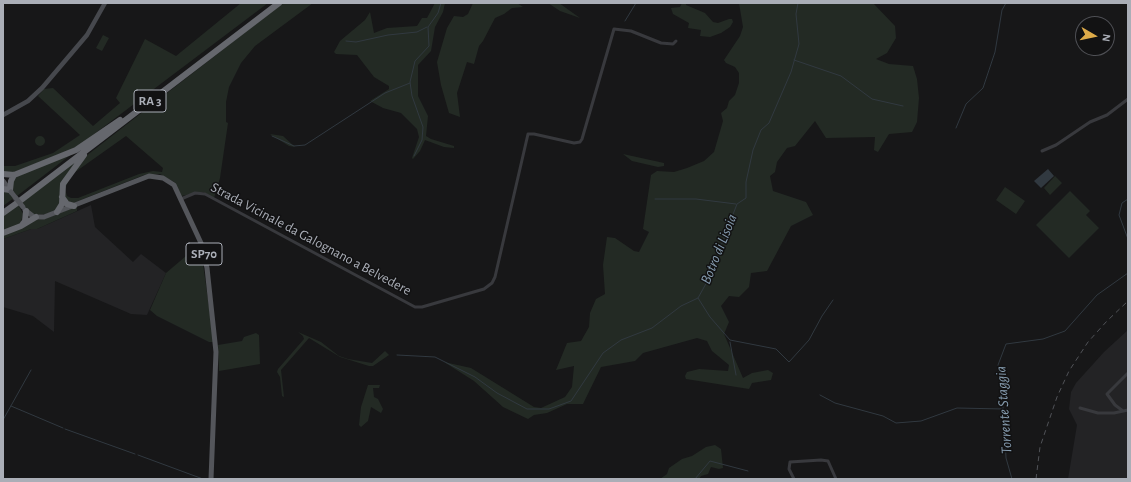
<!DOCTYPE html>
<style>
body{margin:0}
#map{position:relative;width:1131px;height:482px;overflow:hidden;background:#171718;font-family:"Alegreya Sans",sans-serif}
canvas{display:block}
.frame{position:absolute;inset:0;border:4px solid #aaaeb7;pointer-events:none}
.north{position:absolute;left:1075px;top:16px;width:40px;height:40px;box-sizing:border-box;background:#121213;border:1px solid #4f5055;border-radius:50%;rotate:99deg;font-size:11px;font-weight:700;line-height:16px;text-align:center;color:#aaaeb7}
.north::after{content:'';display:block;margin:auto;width:14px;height:18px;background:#deab49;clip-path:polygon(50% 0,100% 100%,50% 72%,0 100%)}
</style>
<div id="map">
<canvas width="1131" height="482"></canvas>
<div class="frame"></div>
<div class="north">N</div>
</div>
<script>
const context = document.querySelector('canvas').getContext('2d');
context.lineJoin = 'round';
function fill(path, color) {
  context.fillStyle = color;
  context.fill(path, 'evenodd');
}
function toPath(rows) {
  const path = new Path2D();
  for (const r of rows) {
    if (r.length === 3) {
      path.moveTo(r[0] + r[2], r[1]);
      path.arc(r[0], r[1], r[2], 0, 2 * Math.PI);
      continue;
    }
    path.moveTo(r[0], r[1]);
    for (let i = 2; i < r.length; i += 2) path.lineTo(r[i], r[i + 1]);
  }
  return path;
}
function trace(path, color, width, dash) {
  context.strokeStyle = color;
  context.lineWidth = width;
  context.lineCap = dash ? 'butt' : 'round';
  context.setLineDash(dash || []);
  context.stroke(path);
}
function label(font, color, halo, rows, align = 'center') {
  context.font = font + ' "Alegreya Sans",sans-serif';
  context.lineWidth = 3;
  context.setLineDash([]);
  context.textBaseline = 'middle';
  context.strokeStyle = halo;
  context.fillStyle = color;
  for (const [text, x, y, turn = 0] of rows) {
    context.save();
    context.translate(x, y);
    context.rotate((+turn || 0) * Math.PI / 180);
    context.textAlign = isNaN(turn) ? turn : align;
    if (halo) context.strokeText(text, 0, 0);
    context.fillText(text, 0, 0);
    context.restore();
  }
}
fill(toPath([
 [91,205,95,227,133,262,141,254,166,273,147,315,131,314,55,281,54,332,33,316,3,307,3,239,31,229,37,229],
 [1128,330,1128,479,1068,479,1077,425,1069,409,1071,392,1076,383,1104,352]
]), '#232325');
fill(toPath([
 [241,3,268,3,77,147,14,172,3,172,3,166,15,166,53,153,80,135,38,96,44,89,53,88,93,126,120,103,116,98,145,39,176,56],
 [283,3,313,3,255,46,241,63,229,87,226,102,226,122,228,123,220,178,214,198,203,192,181,196,174,182,160,174,144,175,73,203,68,202,65,198,63,191,64,186,86,156],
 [126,136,163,168,162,172,153,171,139,174,78,198,71,198,67,196,65,189,71,175],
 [435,3,445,3,443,12,435,27,431,51,418,65,418,96,428,116,426,136,431,139,454,146,454,148,444,147,425,140,420,151,413,159,412,158,419,137,417,129,401,113,383,108,370,101,389,89,389,86,374,77,357,55,336,54,334,52,340,41,365,20,370,12,374,33,387,28,417,26,422,18,427,18],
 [473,3,517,3,523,7,512,8,504,14,495,18,483,41,479,46,474,64,467,62,457,93,460,117,449,113,441,85,437,62,447,28,454,16,463,17,468,14],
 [548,3,559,3,580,18,560,11],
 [682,3,686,3,686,5,705,13,713,22,718,23,729,19,732,19,733,22,730,27,721,33,710,37,700,36,701,30,688,28,689,23,673,14,671,8,680,7],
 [739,3,873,3,895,26,896,38,887,53,876,59,889,64,913,66,917,79,919,98,917,122,912,132,889,134,878,152,874,150,875,137,826,138,815,121,795,146,787,148,777,162,775,172,770,176,773,191,806,202,813,215,791,226,767,271,751,273,749,287,739,297,729,296,721,306,729,322,724,334,743,378,752,373,768,370,773,373,771,380,752,383,749,389,686,379,685,376,687,372,699,369,728,371,729,365,712,351,707,341,697,338,643,353,635,361,601,367,583,404,567,404,547,413,534,415,528,419,503,407,474,381,444,362,471,368,534,407,541,408,565,397,572,387,574,366,556,370,567,343,581,341,589,327,590,313,596,299,605,294,603,265,607,237,615,238,634,251,639,252,649,232,643,229,651,175,657,171,674,172,687,168,704,161,714,152,723,121,721,113,727,108,729,101,735,95,739,83,739,73,735,67,726,63,724,60,740,36,743,27],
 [103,35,109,38,102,51,96,48],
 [270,134,283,136,295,147,289,146],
 [40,141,5],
 [73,153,17,196,13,191,13,178],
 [623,154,664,163,664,166,658,167,632,161],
 [78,159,63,181,60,203,55,211,46,214,34,215,29,212,21,202],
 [1055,176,1062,183,1050,195,1044,188],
 [1005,187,1025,201,1016,214,996,200],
 [3,190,8,192,14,198,3,206],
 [1070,191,1090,211,1086,215,1099,228,1069,258,1036,225],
 [18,204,23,214,21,222,18,225,3,232,3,216],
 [77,206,77,211,37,229,31,229,3,239,3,236,35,220,45,219],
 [199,245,202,257,214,342,209,342,157,316,150,310,166,273],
 [298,332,321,342,339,356,348,359,372,363,385,351,389,355,373,366,369,366,340,357,309,338,281,370,284,397,282,396,280,377,277,372,278,369,304,339,303,336],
 [256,333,259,335,260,364,219,371,218,345,242,341,244,337],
 [368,385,380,385,379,388,373,388,374,397,378,399,383,409,381,413,371,407,368,421,361,427,359,425,361,407],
 [715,445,721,449,723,468,719,469,711,467,708,474,701,476,699,479,660,479,667,474,669,468,682,459,692,456,706,447]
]), '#232a24');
fill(toPath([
 [1048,169,1054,176,1041,188,1034,181]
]), '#313940');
trace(toPath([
 [625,21,636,3],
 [346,41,356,42,388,35,417,32,427,27],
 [794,60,841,76,872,99,903,106],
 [956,128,966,104,983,88,995,52,1002,10,1006,3],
 [272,136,294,146,305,145,385,93,410,83],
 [414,156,422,140,423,127,412,96,410,82,415,61,429,46,428,27,438,13,441,3],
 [655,199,696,199,736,204],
 [1128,199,1122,203,1119,215,1128,239],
 [698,298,710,317,730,340,776,349,789,362,809,340,822,316,833,300],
 [730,342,736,375],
 [397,355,435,357,475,377,497,393,527,409,549,409,571,401,603,353,621,340,652,328,681,306,698,298,708,280,737,204,746,198,746,182,753,150,761,130,769,123,791,72,799,44,796,14,798,3],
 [820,395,835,403,883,416,896,423,921,421,957,408,1003,409],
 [11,406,63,428],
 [3,420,31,370],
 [65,429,135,454],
 [138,455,203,479],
 [695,479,710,461,748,471],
 [1012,479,1006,458,1004,416,998,365,1006,344,1043,339,1065,331,1097,295,1128,273]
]), '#313940', 1);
trace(toPath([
 [14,201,19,197]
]), '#343538', 6, [6, 3]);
trace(toPath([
 [1042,151,1056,145,1090,122,1107,115,1128,99],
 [181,199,195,193,205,194,415,307,422,307,484,289,492,283,495,277,528,134,534,134,574,143,580,142,582,139,614,29,631,31,661,43,673,44,676,41],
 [1080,408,1098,413,1114,413,1128,410],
 [1123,411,1115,405,1107,394,1128,373],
 [794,479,789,469,790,462,821,460,828,461,836,479]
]), '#38393d', 3);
trace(toPath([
 [3,115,28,101,42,88,87,35,105,3]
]), '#46484d', 4.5);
trace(toPath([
 [3,181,11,192],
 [25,210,34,217,44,217,149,176,163,178,174,185,201,243,207,268,216,352,211,479]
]), '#54565b', 5);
trace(toPath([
 [3,174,14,175,76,150,120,120],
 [3,189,10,190,11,181,14,175],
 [62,197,67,204,74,206],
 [21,200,279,3],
 [57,212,62,204,63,184,84,155],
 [3,213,17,203],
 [22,225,25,221,26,211],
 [3,233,21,226,36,217]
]), '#65676d', 6);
trace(toPath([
 [1036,479,1040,447,1057,397,1069,371,1088,342,1107,321,1128,301]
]), '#515358', 1, [5, 4]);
trace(toPath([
 [11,192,23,207]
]), '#54565b', 5);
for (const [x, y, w] of [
 [150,101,32],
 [204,254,36]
]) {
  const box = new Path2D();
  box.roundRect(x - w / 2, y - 11, w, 22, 3);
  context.fillStyle = '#121213';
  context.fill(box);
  trace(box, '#aaaeb7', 1);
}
label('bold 13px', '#aaaeb7', null, [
 ["RA 3",150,101],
 ["SP70",204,254]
]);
label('14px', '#aaaeb7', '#121213', [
 ["Strada Vicinale da Galognano a Belvedere",311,239,28]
]);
label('italic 15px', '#859bae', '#121213', [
 ["Botro di Lisoia",719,249,-68],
 ["Torrente Staggia",1004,410,-94]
]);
</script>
